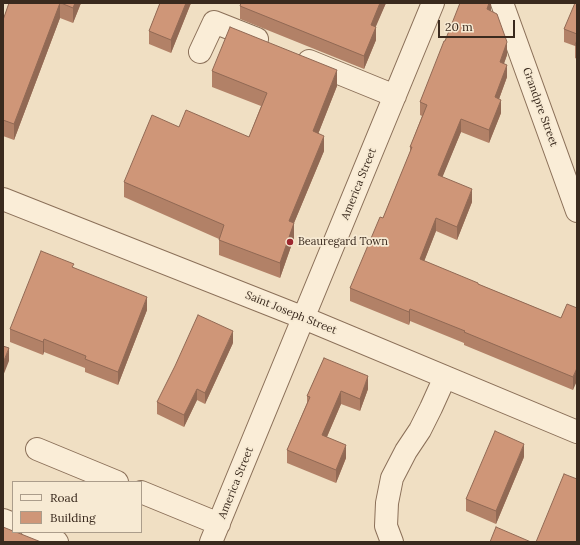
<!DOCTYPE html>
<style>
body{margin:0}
#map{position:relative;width:580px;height:545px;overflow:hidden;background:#f0dfc3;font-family:Lora,serif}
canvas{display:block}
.frame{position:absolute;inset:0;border:4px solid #3a2a1e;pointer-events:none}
.legend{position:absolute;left:12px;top:481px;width:130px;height:52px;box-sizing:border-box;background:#f7ead3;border:1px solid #ab9d8b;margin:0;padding:5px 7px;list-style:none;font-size:12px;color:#3a2a1e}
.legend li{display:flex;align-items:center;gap:8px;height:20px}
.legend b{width:20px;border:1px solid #ab9d8b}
.scale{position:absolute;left:438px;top:20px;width:77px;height:18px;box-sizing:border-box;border:2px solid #3a2a1e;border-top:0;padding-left:5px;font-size:12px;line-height:14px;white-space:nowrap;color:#3a2a1e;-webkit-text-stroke:3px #f7ead3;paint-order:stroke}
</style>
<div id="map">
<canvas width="580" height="545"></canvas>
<div class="frame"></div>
<ul class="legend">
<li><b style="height:5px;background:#faedd7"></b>Road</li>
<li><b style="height:11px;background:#cf9678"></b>Building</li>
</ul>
<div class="scale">20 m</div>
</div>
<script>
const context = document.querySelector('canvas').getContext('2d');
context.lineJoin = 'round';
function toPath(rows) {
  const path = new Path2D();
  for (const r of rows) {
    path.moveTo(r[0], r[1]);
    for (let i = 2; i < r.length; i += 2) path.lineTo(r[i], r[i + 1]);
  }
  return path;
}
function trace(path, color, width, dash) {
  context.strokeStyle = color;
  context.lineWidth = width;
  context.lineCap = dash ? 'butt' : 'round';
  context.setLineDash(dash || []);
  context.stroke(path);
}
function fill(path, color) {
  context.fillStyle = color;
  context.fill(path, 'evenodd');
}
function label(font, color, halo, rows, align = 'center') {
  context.font = font + ' Lora,serif';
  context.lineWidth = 3.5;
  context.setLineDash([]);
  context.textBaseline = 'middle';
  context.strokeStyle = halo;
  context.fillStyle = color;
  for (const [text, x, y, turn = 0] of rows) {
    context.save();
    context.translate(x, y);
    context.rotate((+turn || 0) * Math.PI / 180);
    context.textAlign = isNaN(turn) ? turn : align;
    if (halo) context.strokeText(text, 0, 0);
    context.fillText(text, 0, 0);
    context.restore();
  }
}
const minor = toPath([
 [502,3,577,211],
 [200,52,214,22,257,39],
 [309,61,395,96],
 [3,199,304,318,577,432],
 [37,449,117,482],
 [141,492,219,524],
 [3,520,13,524],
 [33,532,57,542],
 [211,542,433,3],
 [392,542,386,526,387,503,392,478,406,451,420,430,431,408,445,377]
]);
trace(minor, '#8b7059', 24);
trace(minor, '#faedd7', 22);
fill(toPath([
 [9,3,81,3,73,23,60,18,14,140,3,136,3,20],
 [160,3,191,3,171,53,149,44,149,31],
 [241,3,386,3,375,27,376,40,364,69,240,19,240,6],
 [491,3,491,11,507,55,504,63,507,77,499,99,501,113,489,143,461,132,442,177,472,202,457,240,436,231,424,261,478,284,561,318,577,308,573,390,464,345,464,343,410,321,409,325,350,301,350,288,383,218,410,152,410,147,422,116,420,115,420,102,445,41],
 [577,3,577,59,575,58,575,46,564,42,564,29],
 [212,71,337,86,318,134,324,151,294,223,294,238,280,278,219,255,219,239,124,197,124,182,179,127,249,137,261,106,212,87],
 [74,268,147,310,118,385,85,372,85,368,44,352,43,355,10,342,10,329],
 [233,343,205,404,197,400,184,427,157,414,157,402],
 [324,358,368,389,360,411,341,404,327,437,346,458,336,483,287,463,287,450,307,403,307,396],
 [524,457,496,524,466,511,466,499]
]), '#b28167');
fill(toPath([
 [60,3,60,18,14,140,14,124],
 [75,3,81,3,73,23,73,8],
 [186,3,191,3,171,53,171,40],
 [380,3,386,3,371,38,371,25],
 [489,3,491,3,491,11,487,22,487,9],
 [376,27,376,40,364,69,364,56],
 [507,42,507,55,500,75,500,62],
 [507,65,507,77,495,110,495,97],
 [337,70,337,86,313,147,313,131],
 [501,100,501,113,489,143,489,130],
 [461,119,461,132,438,188,438,175],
 [324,136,324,151,294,223,294,238,280,278,280,263,289,221],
 [472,189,472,202,457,240,457,227],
 [436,218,436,231,420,272,420,259],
 [147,297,147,310,118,385,118,372],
 [410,309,410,321,409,325,409,312],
 [233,331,233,343,205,404,205,393],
 [44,339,44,352,43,355,43,342],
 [9,348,9,361,3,376,3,363],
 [577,368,577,381,573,390,573,377],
 [368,376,368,389,360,411,360,399],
 [197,389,197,400,184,427,184,415],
 [341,391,341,404,322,448,322,435],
 [524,444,524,457,496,524,496,511],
 [346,445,346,458,336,483,336,470]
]), '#916954');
const building = toPath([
 [9,3,60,3,14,124,3,120,3,20,9,3],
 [61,3,75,3,73,8,61,3],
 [160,3,186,3,171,40,149,31,160,3],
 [241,3,380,3,371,25,376,27,364,56,240,6,241,3],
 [460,3,489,3,487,9,497,14,507,42,500,62,507,65,495,97,501,100,489,130,461,119,438,175,472,189,457,227,436,218,420,259,478,283,478,284,561,318,567,304,577,308,577,368,573,377,464,332,465,331,410,309,409,312,350,288,380,217,383,218,412,147,410,147,427,105,420,102,444,41,445,41,460,3],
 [575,3,577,3,577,34,564,29,575,3],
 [230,27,337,70,313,131,324,136,289,221,294,223,280,263,219,240,224,225,124,182,152,115,179,127,186,110,249,137,267,93,212,71,230,27],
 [577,40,577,46,575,45,577,40],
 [41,251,74,264,72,267,147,297,118,372,85,359,86,356,44,339,43,342,10,329,41,251],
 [198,315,233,331,205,393,197,389,184,415,157,402,175,366,198,315],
 [3,346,9,348,3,363,3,346],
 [324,358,368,376,360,399,341,391,322,435,346,445,336,470,287,450,310,397,307,396,324,358],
 [495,431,524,444,496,511,466,499,495,431],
 [564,474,577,479,577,542,536,542,564,474],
 [3,527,13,531,13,532,16,532,41,542,3,542,3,527],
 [496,527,531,542,490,542,496,527]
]);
fill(building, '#cf9678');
trace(building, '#916954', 1);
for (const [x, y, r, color] of [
 [290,242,4,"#9c272f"]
]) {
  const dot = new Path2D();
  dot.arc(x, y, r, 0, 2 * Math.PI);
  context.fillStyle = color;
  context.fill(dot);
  trace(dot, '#f7ead3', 1.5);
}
label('11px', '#3a2a1e', '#f7ead3', [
 ["Grandpre Street",540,107,70],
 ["America Street",359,184,-68],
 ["Saint Joseph Street",291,313,22],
 ["America Street",236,483,-68]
]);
label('11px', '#3a2a1e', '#f7ead3', [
 ["Beauregard Town",298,242]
], 'left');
</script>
